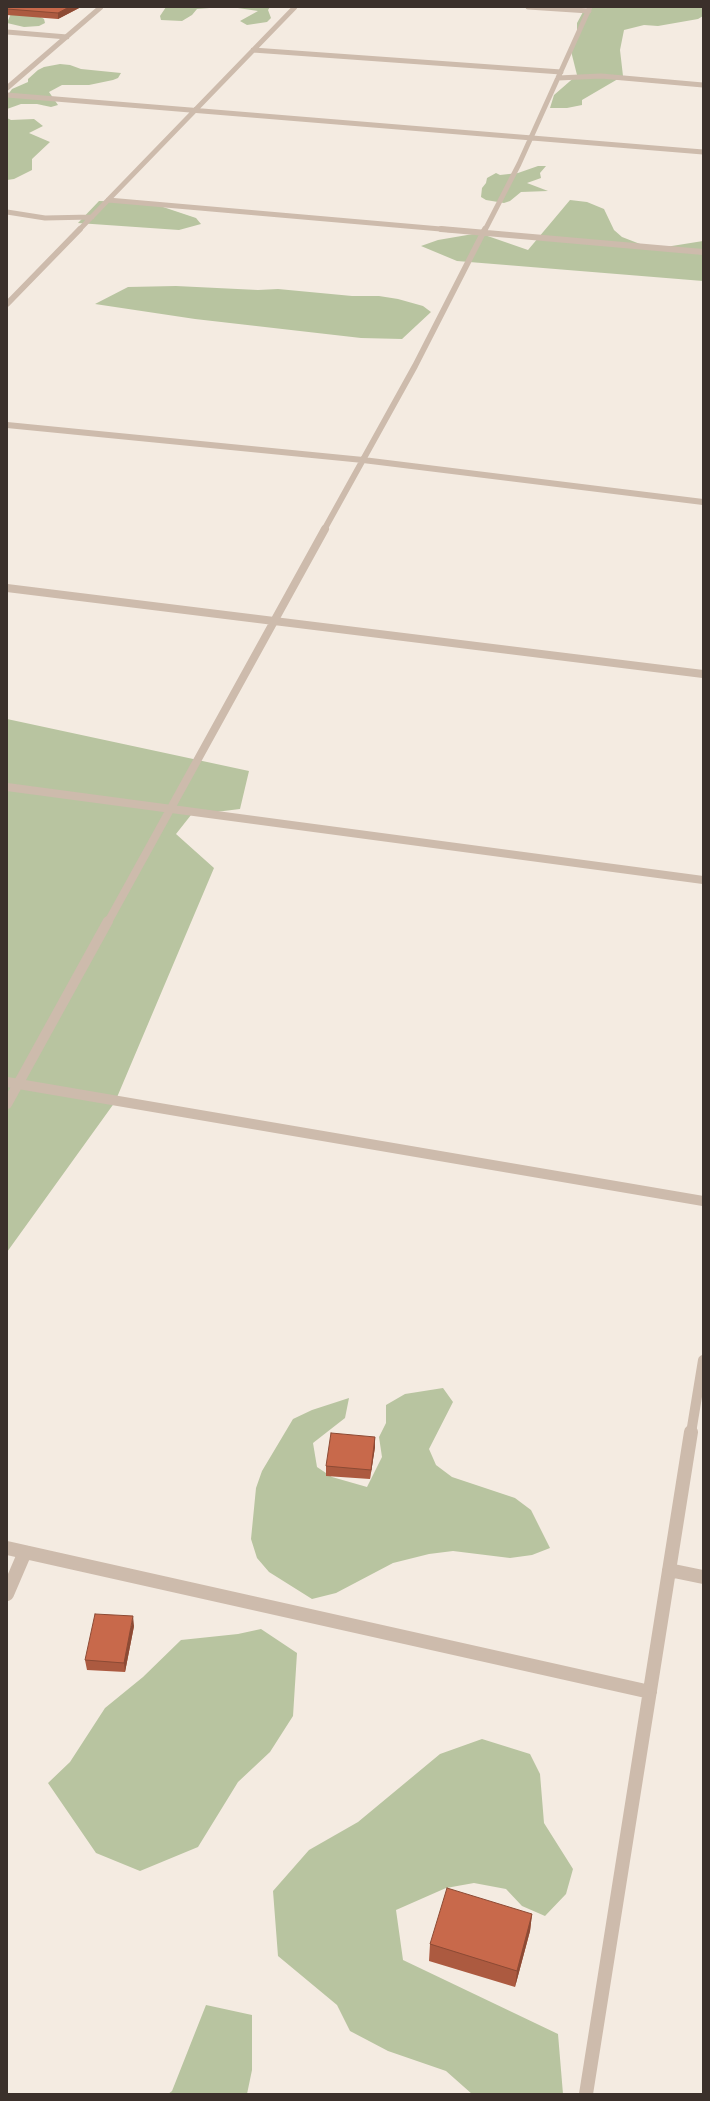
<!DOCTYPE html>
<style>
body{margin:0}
#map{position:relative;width:710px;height:2101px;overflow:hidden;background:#f4ebe1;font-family:"Titillium Web",sans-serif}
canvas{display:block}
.frame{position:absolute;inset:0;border:8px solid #3b302b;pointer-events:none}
</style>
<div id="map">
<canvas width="710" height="2101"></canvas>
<div class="frame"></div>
</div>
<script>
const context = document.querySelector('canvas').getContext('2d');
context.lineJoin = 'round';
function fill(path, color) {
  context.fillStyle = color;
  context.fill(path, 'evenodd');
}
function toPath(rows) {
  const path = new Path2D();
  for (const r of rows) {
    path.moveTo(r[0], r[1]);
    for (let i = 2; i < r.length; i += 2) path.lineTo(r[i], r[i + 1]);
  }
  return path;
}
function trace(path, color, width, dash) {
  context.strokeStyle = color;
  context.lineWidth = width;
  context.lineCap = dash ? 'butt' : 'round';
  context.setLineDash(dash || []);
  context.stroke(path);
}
fill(toPath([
 [166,7,222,7,197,9,192,15,182,21,161,20,160,16],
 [231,7,270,7,268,10,271,18,267,22,247,25,240,21,258,11],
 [591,7,703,7,703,16,698,19,658,26,644,25,624,30,620,50,623,76,582,100,582,105,567,108,550,108,554,95,577,75,571,51,577,37,577,23,583,12],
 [27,9,44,19,45,23,39,26,24,27,7,23,12,11],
 [60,64,70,65,81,69,121,73,118,78,113,80,89,85,62,85,49,92,58,105,51,107,37,104,21,104,7,109,7,96,12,89,28,82,28,79,38,70,44,67],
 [7,118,11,120,34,119,43,126,29,133,50,142,32,159,32,170,14,179,7,180],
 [538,166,546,166,540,173,541,178,527,183,548,191,521,192,510,201,504,203,486,200,481,197,482,188,486,183,487,178,496,173,500,175,518,173],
 [570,200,587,202,604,209,614,230,622,237,653,249,703,241,703,281,457,261,421,246,438,240,479,233,528,250],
 [99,201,139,202,157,205,196,218,201,224,179,230,78,223],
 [176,286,258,290,278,289,352,296,379,296,398,299,423,306,431,312,402,339,361,338,195,319,95,304,128,287],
 [7,719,249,771,240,809,191,815,176,834,214,868,115,1102,7,1252],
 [443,1388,453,1402,429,1449,436,1465,452,1477,515,1498,531,1510,550,1548,532,1555,510,1558,453,1551,429,1554,393,1563,336,1593,312,1599,269,1572,257,1558,251,1539,256,1488,262,1471,293,1419,312,1410,349,1398,345,1418,313,1443,317,1467,332,1477,367,1487,382,1457,379,1437,386,1423,386,1405,405,1394],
 [261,1629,297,1653,293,1716,270,1752,238,1782,198,1847,140,1871,96,1853,48,1783,70,1762,105,1708,143,1677,181,1640,238,1634],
 [482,1739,530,1754,540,1774,544,1823,573,1869,566,1894,545,1916,522,1906,506,1889,474,1883,446,1888,396,1910,403,1960,558,2034,563,2094,472,2094,446,2071,388,2051,350,2031,337,2005,278,1956,273,1891,309,1850,358,1822,440,1754],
 [206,2005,252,2015,252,2070,247,2094,168,2094,172,2091]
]), '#b8c4a0');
trace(toPath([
 [528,7,589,11],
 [7,32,67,37],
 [253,50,561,72],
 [558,78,601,76,703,85],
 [7,88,101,7],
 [7,95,703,152],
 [108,200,452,230],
 [7,212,45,218,92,217],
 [79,230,295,7],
 [485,230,519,164,590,7]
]), '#cdbbac', 5);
trace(toPath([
 [441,229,703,252],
 [7,304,80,229],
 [7,425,363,460,703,502],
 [324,530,415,366,485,229]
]), '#cdbbac', 6);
trace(toPath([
 [7,588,703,674],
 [7,787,703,880],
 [108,922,325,529]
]), '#cdbbac', 8);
trace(toPath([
 [7,1082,703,1201],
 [7,1104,108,921],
 [691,1433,703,1360]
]), '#cdbbac', 10);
trace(toPath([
 [7,1548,650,1692],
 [669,1570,703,1577],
 [7,1594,25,1552],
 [586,2094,691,1432]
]), '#cdbbac', 14);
fill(toPath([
 [7,7,81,7,58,19,7,15],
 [375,1437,375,1447,370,1479,326,1476,326,1466],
 [134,1626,125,1672,87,1670,85,1660],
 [532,1914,530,1931,515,1987,429,1961,430,1944]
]), '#ac5a40');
fill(toPath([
 [69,7,81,7,58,19,58,13],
 [375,1437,375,1447,370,1479,371,1470],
 [133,1616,134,1626,125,1672,124,1663],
 [532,1914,530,1931,515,1987,517,1971]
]), '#8c4a34');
const building = toPath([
 [7,7,69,7,58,13,7,9,7,7],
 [331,1433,375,1437,371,1470,326,1466,331,1433],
 [95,1614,133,1616,124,1663,85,1660,95,1614],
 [447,1888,532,1914,517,1971,430,1944,447,1888]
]);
fill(building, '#c8694b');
trace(building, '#8c4a34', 1);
</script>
